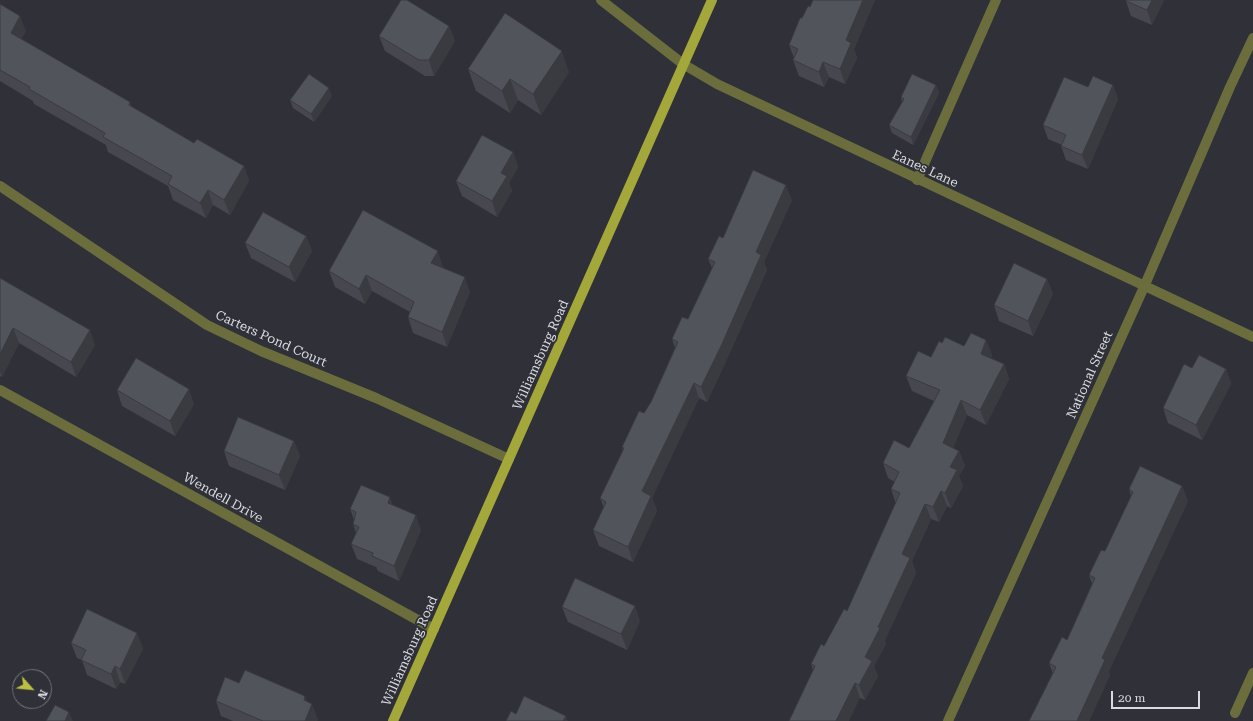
<!DOCTYPE html>
<style>
body{margin:0}
#map{position:relative;width:1253px;height:721px;overflow:hidden;background:#2f3038;font-family:"Roboto Serif",serif}
canvas{display:block}
.north{position:absolute;left:12px;top:669px;width:40px;height:40px;box-sizing:border-box;background:#2f3038;border:1px solid #73747b;border-radius:50%;rotate:117deg;font-size:11px;font-weight:700;line-height:16px;text-align:center;color:#d9dbe0}
.north::after{content:'';display:block;margin:auto;width:14px;height:18px;background:#bcbf44;clip-path:polygon(50% 0,100% 100%,50% 72%,0 100%)}
.scale{position:absolute;left:1111px;top:691px;width:89px;height:18px;box-sizing:border-box;border:2px solid #d9dbe0;border-top:0;padding-left:5px;font-size:12px;line-height:14px;white-space:nowrap;color:#d9dbe0;-webkit-text-stroke:3px #2f3038;paint-order:stroke}
</style>
<div id="map">
<canvas width="1253" height="721"></canvas>
<div class="north">N</div>
<div class="scale">20 m</div>
</div>
<script>
const context = document.querySelector('canvas').getContext('2d');
context.lineJoin = 'round';
function toPath(rows) {
  const path = new Path2D();
  for (const r of rows) {
    path.moveTo(r[0], r[1]);
    for (let i = 2; i < r.length; i += 2) path.lineTo(r[i], r[i + 1]);
  }
  return path;
}
function trace(path, color, width, dash) {
  context.strokeStyle = color;
  context.lineWidth = width;
  context.lineCap = dash ? 'butt' : 'round';
  context.setLineDash(dash || []);
  context.stroke(path);
}
function fill(path, color) {
  context.fillStyle = color;
  context.fill(path, 'evenodd');
}
function label(font, color, halo, rows, align = 'center') {
  context.font = font + ' "Roboto Serif",serif';
  context.lineWidth = 3.5;
  context.setLineDash([]);
  context.textBaseline = 'middle';
  context.strokeStyle = halo;
  context.fillStyle = color;
  for (const [text, x, y, turn = 0] of rows) {
    context.save();
    context.translate(x, y);
    context.rotate((+turn || 0) * Math.PI / 180);
    context.textAlign = isNaN(turn) ? turn : align;
    if (halo) context.strokeText(text, 0, 0);
    context.fillText(text, 0, 0);
    context.restore();
  }
}
trace(toPath([
 [917,180,996,0],
 [0,390,434,629],
 [1235,713,1253,673]
]), '#6b6d3d', 10);
trace(toPath([
 [0,186,207,325,261,351,376,398,509,459],
 [948,721,1144,287,1230,87,1253,38]
]), '#6b6d3d', 10);
trace(toPath([
 [601,0,683,64,717,84,1253,337]
]), '#6b6d3d', 10);
trace(toPath([
 [393,721,712,0]
]), '#a4a83b', 10);
fill(toPath([
 [813,0,875,0,854,49,857,58,845,84,829,77,824,87,799,76,793,60,794,58,789,45,802,18,810,7],
 [1164,0,1152,25,1131,16,1126,1],
 [0,4,26,31,21,39,130,102,132,108,194,143,244,166,249,181,230,215,213,205,206,218,173,200,168,186,108,152,106,145,34,104,33,101,0,81],
 [449,26,455,41,434,76,425,76,385,51,379,36],
 [468,69,569,72,541,115,518,100,510,113,476,91],
 [936,85,939,93,913,145,892,133,889,125,902,102,901,97],
 [1113,85,1118,99,1088,169,1066,160,1061,146,1062,145,1048,139,1043,125,1088,87],
 [332,96,314,122,293,108,290,100],
 [513,152,518,167,509,183,512,191,497,217,462,196,456,181],
 [792,200,764,262,767,270,727,359,707,402,699,398,652,498,657,511,633,562,599,546,593,530,604,508,600,498,623,451,622,447,644,413,651,402,675,348,672,339,688,319,712,268,708,259,723,238],
 [306,236,312,251,295,282,251,258,245,243],
 [443,267,470,292,447,347,413,333,408,317,410,312,372,291,365,304,335,287,329,271],
 [0,278,95,345,76,377,19,343,2,377,0,376],
 [1047,279,1053,294,1033,336,999,321,994,305],
 [986,340,992,355,991,358,1004,364,1009,379,986,425,967,415,953,448,959,451,965,466,959,476,963,486,951,508,947,506,939,522,931,519,912,561,916,573,885,640,886,644,874,666,878,676,865,700,860,698,813,670,811,664,824,646,847,611,896,504,891,489,895,482,888,478,883,463,909,448,934,401,912,391,906,376,931,357,942,343,964,346],
 [1192,368,1226,369,1231,384,1202,440,1168,423,1163,408],
 [117,390,194,404,175,436,122,406],
 [294,441,300,456,285,490,229,466,224,451],
 [1182,486,1188,501,1109,671,1110,675,1089,721,1029,721,1053,674,1049,663,1067,640,1092,584,1089,575,1105,551,1131,496,1129,489],
 [393,506,421,530,399,581,378,571,376,567,357,559,351,544,356,533,353,524,354,520,350,509],
 [562,607,640,621,627,650,568,622],
 [137,633,143,649,125,684,120,682,116,689,87,675,82,660,77,658,71,643],
 [239,683,307,702,318,719,317,721,233,721,221,716,216,701]
]), '#47484f');
fill(toPath([
 [863,0,875,0,854,49,857,58,845,84,840,69,846,40],
 [1152,0,1164,0,1152,25,1147,10],
 [20,16,26,31,16,48,11,33],
 [449,26,455,41,434,76,429,60],
 [562,51,569,72,541,115,533,94],
 [823,62,829,77,824,87,819,72],
 [510,79,518,100,510,113,502,91],
 [936,85,939,93,913,145,911,137],
 [1113,85,1118,99,1088,169,1082,155],
 [329,88,332,96,314,122,311,114],
 [130,102,136,117,129,105],
 [513,152,518,167,509,183,512,191,497,217,492,201,501,173],
 [244,166,249,181,230,215,224,200],
 [786,185,792,200,764,262,767,270,727,359,707,402,701,387,756,252],
 [208,190,213,205,206,218,200,203],
 [306,236,312,251,295,282,289,267],
 [438,251,443,267,436,278,431,263],
 [366,275,372,291,365,304,359,289],
 [465,277,470,292,447,347,442,332],
 [1047,279,1053,294,1033,336,1028,321],
 [13,328,19,343,2,377,0,372,0,354],
 [90,330,95,345,76,377,71,362],
 [986,340,992,355,986,369,981,354],
 [1004,364,1009,379,986,425,980,410],
 [1226,369,1231,384,1202,440,1196,425],
 [694,383,699,398,652,498,657,511,633,562,628,547,642,491],
 [189,389,194,404,175,436,170,421],
 [961,400,967,415,949,458,943,443],
 [294,441,300,456,285,490,279,475],
 [959,451,965,466,959,476,963,486,951,508,945,493,950,467],
 [1182,486,1188,501,1109,671,1110,675,1089,721,1077,721,1102,658],
 [941,491,947,506,939,522,933,507],
 [390,497,396,512,388,503],
 [925,504,931,519,912,561,916,573,885,640,886,644,874,666,878,676,865,700,859,685,865,657,878,627,902,554],
 [416,515,421,530,399,581,394,566],
 [635,606,640,621,627,650,621,634],
 [137,633,143,649,125,684,120,669],
 [115,666,120,682,116,689,111,674],
 [855,683,860,698,849,721,836,721],
 [305,696,310,709,312,704,318,719,317,721,305,721,304,700],
 [69,712,73,721,65,721],
 [566,716,568,721,563,721]
]), '#393b40');
const building = toPath([
 [401,0,407,0,449,26,429,60,419,60,379,36,401,0],
 [813,0,863,0,846,40,851,43,840,69,823,62,819,72,793,60,798,49,789,45,800,18,802,18,808,6,810,7,813,0],
 [1126,0,1152,0,1147,10,1126,1,1126,0],
 [0,4,20,16,11,33,130,102,129,105,194,143,197,139,244,166,224,200,208,190,200,203,168,184,172,176,103,137,105,133,29,89,30,87,0,70,0,4],
 [505,13,562,51,533,94,510,79,502,91,468,69,505,13],
 [309,74,329,88,311,114,290,100,309,74],
 [912,74,936,85,911,137,889,125,904,99,901,97,912,74],
 [1093,76,1113,85,1082,155,1061,146,1066,135,1043,125,1064,77,1088,87,1093,76],
 [482,135,513,152,501,173,507,176,492,201,456,181,482,135],
 [753,170,786,185,756,252,761,255,722,344,701,387,694,383,642,491,651,496,628,547,593,530,606,502,600,498,624,448,622,447,639,411,644,413,651,402,678,342,672,339,682,317,688,319,715,262,708,259,719,236,723,238,753,170],
 [363,210,438,251,431,263,465,277,442,332,408,317,414,302,366,275,359,289,329,271,363,210],
 [263,212,306,236,289,267,245,243,263,212],
 [1014,263,1047,279,1028,321,994,305,1014,263],
 [0,278,90,330,71,362,13,328,0,354,0,278],
 [971,333,986,340,981,354,1004,364,980,410,961,400,943,443,959,451,950,467,957,470,945,493,941,491,933,507,925,504,902,554,910,558,878,627,880,628,865,657,872,661,859,685,855,683,836,721,789,721,815,666,811,664,821,644,824,646,844,609,847,611,900,493,891,489,899,472,883,463,894,440,909,448,940,390,906,376,918,351,931,357,939,341,942,343,945,337,964,346,971,333],
 [1199,355,1226,369,1196,425,1163,408,1184,364,1192,368,1199,355],
 [136,358,189,389,170,421,117,390,136,358],
 [238,417,294,441,279,475,224,451,238,417],
 [1140,466,1182,486,1102,658,1105,660,1077,721,1029,721,1056,667,1049,663,1062,637,1067,640,1095,578,1089,575,1101,550,1105,551,1133,492,1129,489,1140,466],
 [361,485,390,497,388,503,416,515,394,566,372,556,373,553,351,544,359,527,353,524,356,512,350,509,361,485],
 [575,578,635,606,621,634,562,607,575,578],
 [87,609,137,633,120,669,115,666,111,674,81,660,86,650,71,643,87,609],
 [245,670,305,696,304,700,312,704,305,721,263,721,216,701,225,677,239,683,245,670],
 [524,696,566,716,563,721,506,721,511,711,516,714,524,696],
 [55,705,69,712,65,721,46,721,55,705]
]);
fill(building, '#52545c');
trace(building, '#393b40', 1);
label('13px', '#d9dbe0', '#2f3038', [
 ["Eanes Lane",925,169,25],
 ["Carters Pond Court",271,339,24],
 ["Williamsburg Road",541,355,-66],
 ["National Street",1090,375,-66],
 ["Wendell Drive",223,498,29],
 ["Williamsburg Road",410,651,-66]
]);
</script>
